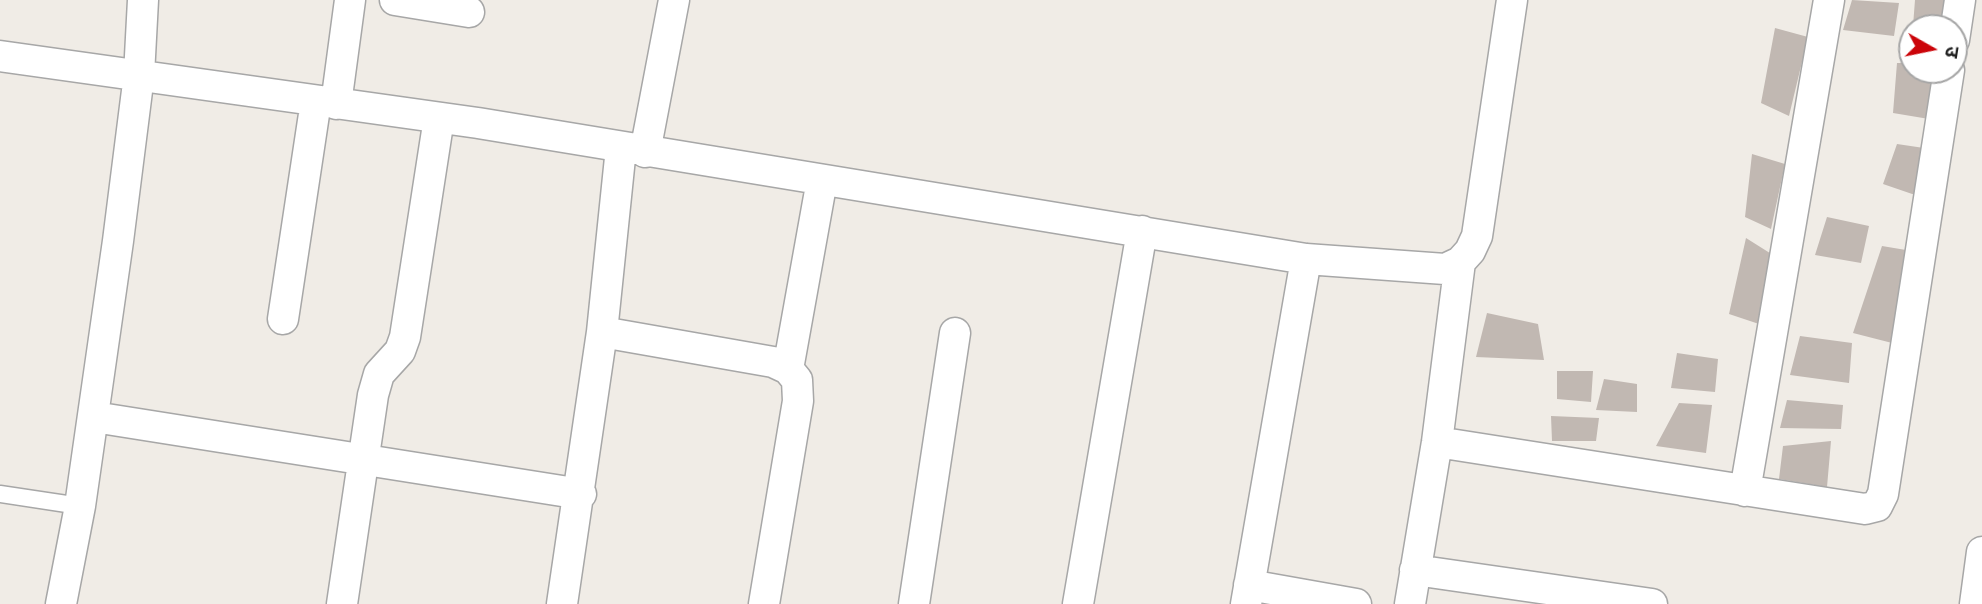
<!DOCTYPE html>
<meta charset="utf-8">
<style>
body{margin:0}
#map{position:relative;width:1982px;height:604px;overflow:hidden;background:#f0ece6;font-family:Helvetica,"Noto Sans Devanagari",sans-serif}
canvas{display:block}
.north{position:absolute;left:1898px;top:14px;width:70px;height:70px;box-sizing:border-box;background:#fff;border:2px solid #a6a6a6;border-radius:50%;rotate:99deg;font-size:19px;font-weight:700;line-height:28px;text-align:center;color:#202020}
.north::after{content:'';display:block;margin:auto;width:24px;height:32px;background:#cb0409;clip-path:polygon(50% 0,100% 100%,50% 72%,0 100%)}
</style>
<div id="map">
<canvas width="1982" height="604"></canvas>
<div class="north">उ</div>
</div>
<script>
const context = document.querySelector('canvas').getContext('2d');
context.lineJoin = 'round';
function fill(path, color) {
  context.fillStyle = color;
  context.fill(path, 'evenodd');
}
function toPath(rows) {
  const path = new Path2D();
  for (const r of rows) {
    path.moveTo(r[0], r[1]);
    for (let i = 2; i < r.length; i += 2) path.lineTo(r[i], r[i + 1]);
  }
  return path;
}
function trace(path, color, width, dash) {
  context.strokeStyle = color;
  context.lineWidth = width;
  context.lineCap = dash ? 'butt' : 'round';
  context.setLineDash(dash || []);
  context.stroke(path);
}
fill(toPath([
 [1852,0,1899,3,1894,36,1843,30],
 [1915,0,1948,0,1943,27,1913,26],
 [1775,28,1808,37,1789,116,1761,103],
 [1897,63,1912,63,1912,70,1938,70,1929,119,1893,113],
 [1897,144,1924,148,1918,196,1883,184],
 [1752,154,1785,164,1771,229,1745,217],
 [1827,217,1869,226,1861,263,1815,255],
 [1746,238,1773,255,1762,325,1729,314],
 [1882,246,1912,251,1896,344,1853,333],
 [1487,313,1538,324,1544,360,1476,357],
 [1800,336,1852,343,1849,383,1790,375],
 [1677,353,1718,359,1715,392,1671,388],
 [1557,371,1593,371,1591,402,1557,399],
 [1604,379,1637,384,1637,412,1596,410],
 [1787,400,1843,405,1841,429,1780,428],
 [1679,403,1712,405,1706,453,1656,446],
 [1551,416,1599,418,1596,441,1552,441],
 [1831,441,1827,487,1779,479,1783,446]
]), '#c1b8b2');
const service = toPath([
 [0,494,80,506]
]);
const minor = toPath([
 [395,0,469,12],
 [1954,40,1960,0],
 [0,56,478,123,1306,259,1445,269,1460,262,1470,251,1477,236,1512,0],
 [336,104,350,0],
 [645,152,674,0],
 [283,319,316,101],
 [602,332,773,362,788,369,797,380,798,401,764,604],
 [788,369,822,180],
 [94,417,581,494],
 [1437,442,1865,509,1877,506,1883,494,1949,70],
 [1745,491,1829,0],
 [1415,570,1652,604],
 [1249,585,1356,604],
 [61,604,80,506,118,241,139,75,143,0],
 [342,604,373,395,379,374,400,351,405,337,439,118],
 [562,604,602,332,621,148],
 [914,604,955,333],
 [1078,604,1142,231],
 [1246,604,1306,259],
 [1410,604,1437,442,1460,262],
 [1975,604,1982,552]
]);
trace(service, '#a7a7a7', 19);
trace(minor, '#a7a7a7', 33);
trace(service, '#fff', 16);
trace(minor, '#fff', 30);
</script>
